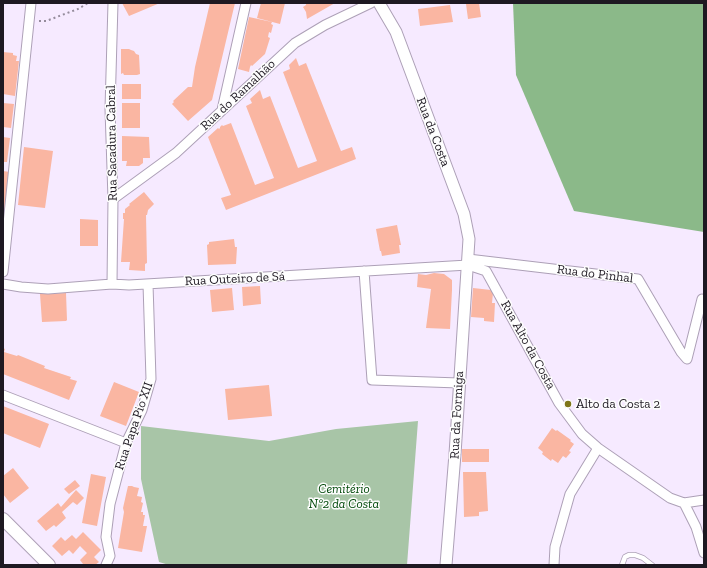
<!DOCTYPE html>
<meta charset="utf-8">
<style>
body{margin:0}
#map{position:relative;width:707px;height:568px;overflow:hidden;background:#f6eaff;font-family:"Zilla Slab",serif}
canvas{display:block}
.frame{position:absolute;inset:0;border:4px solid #1e1922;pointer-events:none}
</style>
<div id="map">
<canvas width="707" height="568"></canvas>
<div class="frame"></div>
</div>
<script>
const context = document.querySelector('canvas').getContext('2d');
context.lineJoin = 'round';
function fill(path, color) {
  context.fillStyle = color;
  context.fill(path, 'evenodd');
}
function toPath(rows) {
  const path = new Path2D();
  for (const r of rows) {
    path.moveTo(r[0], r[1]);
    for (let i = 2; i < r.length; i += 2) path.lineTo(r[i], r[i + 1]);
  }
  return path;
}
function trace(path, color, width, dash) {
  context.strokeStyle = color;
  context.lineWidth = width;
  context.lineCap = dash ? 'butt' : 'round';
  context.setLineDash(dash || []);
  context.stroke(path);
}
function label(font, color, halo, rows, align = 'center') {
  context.font = font + ' "Zilla Slab",serif';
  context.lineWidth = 3;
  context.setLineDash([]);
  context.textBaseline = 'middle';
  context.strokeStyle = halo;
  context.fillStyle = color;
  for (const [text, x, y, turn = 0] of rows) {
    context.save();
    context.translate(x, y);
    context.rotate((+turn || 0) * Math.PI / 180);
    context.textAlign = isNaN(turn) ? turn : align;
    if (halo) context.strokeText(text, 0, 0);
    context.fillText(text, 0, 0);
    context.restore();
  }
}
fill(toPath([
 [418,421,407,565,169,565,159,562,141,479,141,426,269,441,336,429]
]), '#a8c5a7');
fill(toPath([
 [513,3,704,3,704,232,574,211,516,75]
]), '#8bb989');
fill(toPath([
 [122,3,160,3,129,16],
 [210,3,235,3,212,100,188,121,172,104,174,102,173,101,188,87,192,87,195,67],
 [261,3,285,3,280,24,257,18],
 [306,3,335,3,307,19,306,12,303,7,306,5],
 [479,3,481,17,468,19,466,4],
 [450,5,453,22,420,26,418,9],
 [249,17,272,22,271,24,273,25,271,33,269,32,268,37,270,38,265,54,252,66,251,65,250,67,249,72,238,69],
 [121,49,129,49,131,50,134,51,136,54,139,55,140,74,137,75,124,75,123,73,121,74],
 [3,52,13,53,13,55,17,56,16,61,19,61,15,96,3,94],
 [296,58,299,66,306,63,341,151,352,147,356,159,226,210,221,198,231,195,208,137,218,128,219,129,220,128,220,127,222,125,223,126,231,123,255,185,274,178,246,106,252,103,250,99,260,90,263,99,270,96,298,168,317,161,283,72,290,69,289,65],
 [122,84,141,84,141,99,122,99],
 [3,103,14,104,11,128,3,127],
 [122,103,140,103,140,128,122,128],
 [122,136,149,137,150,158,143,158,143,163,139,166,126,166,127,161,122,161],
 [3,137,10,138,7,162,3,162],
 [24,147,53,151,45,208,18,205],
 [3,171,10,172,5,217,3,217],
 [144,192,154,204,148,210,147,215,146,215,147,263,145,264,145,271,129,270,130,262,121,262,124,219,123,219,123,213,125,213,125,209,130,205,129,204],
 [80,219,98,220,98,246,80,246],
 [397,225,401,245,399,245,400,253,382,256,381,251,380,251,376,229],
 [234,239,235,247,237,247,236,264,208,265,207,245,209,244,209,242],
 [434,273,444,274,452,280,452,290,450,329,426,328,431,289,417,287,418,274,426,275],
 [260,286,261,304,243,306,242,287],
 [232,288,234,310,212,312,210,290],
 [473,288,491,290,493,293,492,303,495,303,494,322,484,321,484,318,471,317],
 [66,293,67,320,66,321,42,322,40,294],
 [3,348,5,349,4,352,17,356,18,355,45,366,44,368,71,377,70,379,77,381,69,400,3,374],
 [114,382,139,392,126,426,100,416],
 [269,385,272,416,228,420,225,389],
 [3,406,49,424,40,448,3,433],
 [552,428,556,431,557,430,571,440,570,441,574,444,569,451,571,452,566,458,563,456,558,463,552,459,551,461,542,454,543,452,538,448],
 [462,449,489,449,489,462,462,462],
 [13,468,29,488,10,503,3,494,3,476],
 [463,472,486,472,488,511,479,512,479,516,464,517],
 [91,474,106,477,97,526,82,523],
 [75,480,80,486,69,494,64,489],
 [128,486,132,486,134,487,139,488,137,496,142,497,141,502,143,503,141,512,143,512,143,515,145,515,143,526,147,526,142,552,118,548,124,512,123,508],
 [76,490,84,498,77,505,73,502,62,512,66,518,56,527,54,525,46,531,37,521,58,503,61,507],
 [83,532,101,550,94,557,99,562,95,565,82,565,83,564,80,560,87,553,80,546,73,554,69,550,62,556,52,546,61,537,65,541,72,535,76,539]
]), '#fab6a2');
const service = toPath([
 [622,565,625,557,629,555,635,555,643,558,652,565]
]);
const minor = toPath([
 [222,110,246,3],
 [113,199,176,153,295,43,325,25,371,3],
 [468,259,638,279,681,352,687,359,702,299],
 [364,271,372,380,459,383],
 [3,272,31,3],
 [3,284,21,287,48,289,112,284,129,285,468,265,486,271,559,403,582,434,598,448,670,498,684,503,704,500],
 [112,284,113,199,110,109,113,3],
 [3,395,126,443],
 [684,503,696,527,704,553],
 [106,565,110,556,106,537,110,504,126,443,142,410,151,379,148,284],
 [554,565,555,547,570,494,598,448]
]);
const tertiary = toPath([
 [379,3,396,32,464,214,469,239,455,454,446,565]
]);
const secondary = toPath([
 [3,519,49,565]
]);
trace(service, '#ada0b7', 6);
trace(minor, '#ada0b7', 11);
trace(tertiary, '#ada0b7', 13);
trace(secondary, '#ada0b7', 14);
trace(toPath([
 [39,21,46,21,78,9,88,3]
]), '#958c9c', 2, [2, 3]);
trace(service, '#fff', 4.5);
trace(minor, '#fff', 9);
trace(tertiary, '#fff', 11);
trace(secondary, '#fff', 12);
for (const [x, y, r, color] of [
 [568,404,4,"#7f7619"]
]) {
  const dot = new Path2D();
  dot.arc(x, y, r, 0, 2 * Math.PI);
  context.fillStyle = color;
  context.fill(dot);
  trace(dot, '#fdfdfd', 1.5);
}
label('13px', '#1e1922', '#fdfdfd', [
 ["Rua do Ramalhão",238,95,-43],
 ["Rua da Costa",433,132,69],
 ["Rua Sacadura Cabral",112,143,-91],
 ["Rua do Pinhal",595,274,7],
 ["Rua Outeiro de Sá",235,279,-3],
 ["Rua Alto da Costa",528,345,61],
 ["Rua da Formiga",457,415,-87],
 ["Rua Papa Pio XII",134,426,-71]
]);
label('13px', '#1e1922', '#fdfdfd', [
 ["Alto da Costa 2",576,404]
], 'left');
label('italic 13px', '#004909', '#fdfdfd', [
 ["Cemitério",344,489],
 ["Nº2 da Costa",344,504]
]);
</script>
